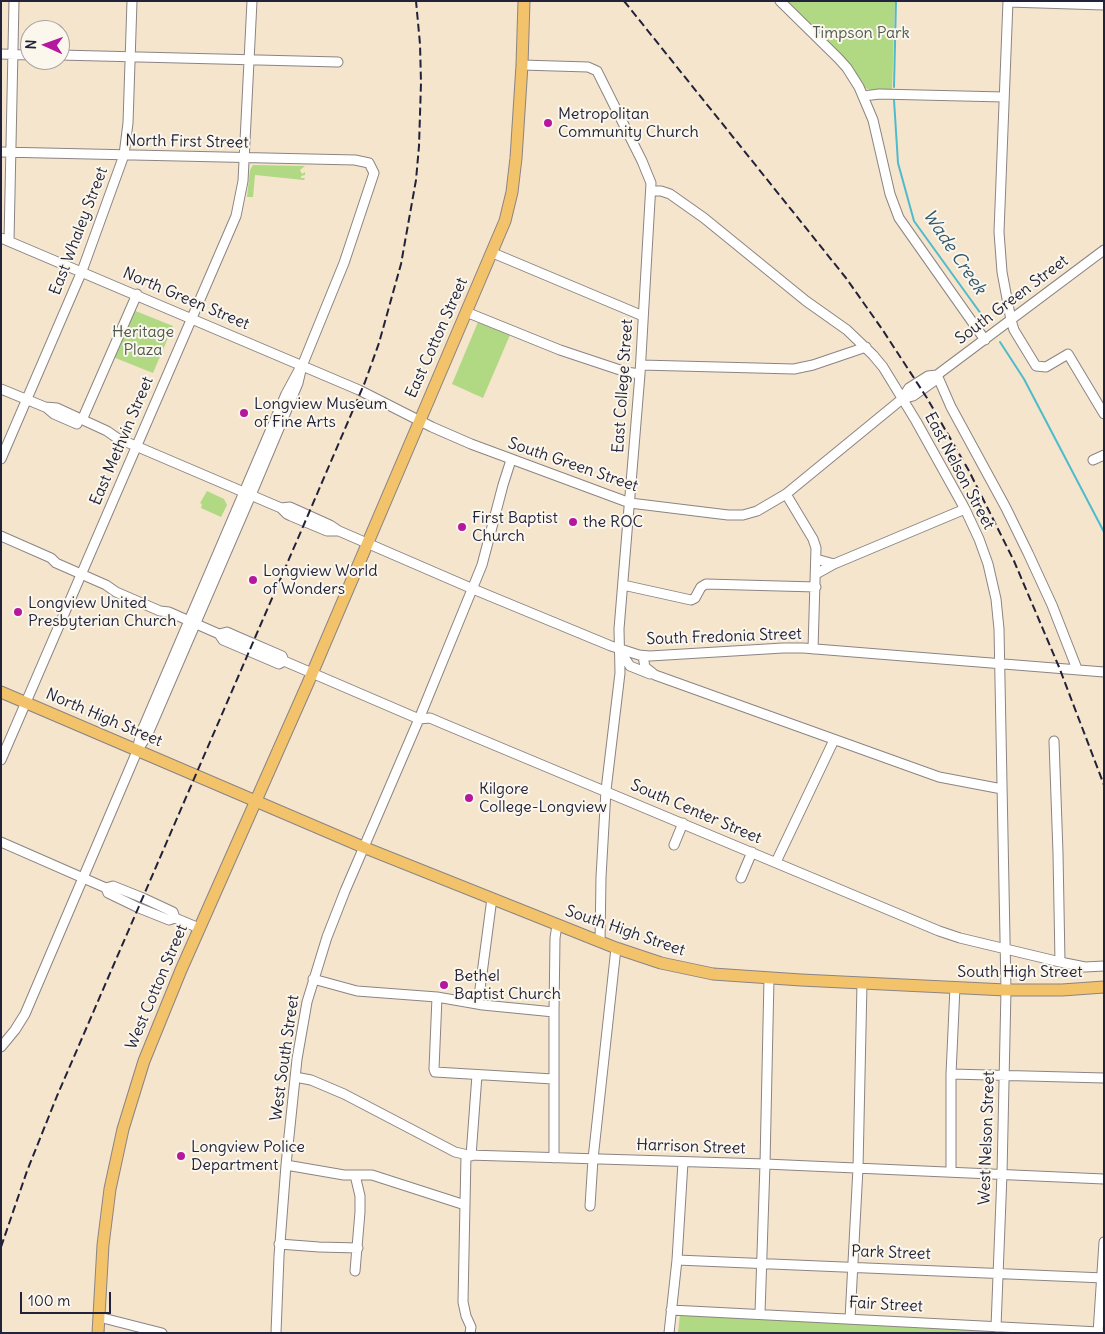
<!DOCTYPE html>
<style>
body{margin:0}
#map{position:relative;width:1105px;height:1334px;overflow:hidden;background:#f5e5cc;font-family:Delius,sans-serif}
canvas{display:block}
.frame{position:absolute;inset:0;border:2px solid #22223b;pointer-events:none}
.north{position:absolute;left:20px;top:20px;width:50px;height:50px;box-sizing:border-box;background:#fbf7ec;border:1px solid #a4a2a5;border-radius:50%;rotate:272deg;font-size:14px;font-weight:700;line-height:20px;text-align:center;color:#22223b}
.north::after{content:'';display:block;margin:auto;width:18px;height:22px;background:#b5179e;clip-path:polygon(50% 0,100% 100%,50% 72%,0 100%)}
.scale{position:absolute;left:20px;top:1292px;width:91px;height:22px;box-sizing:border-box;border:2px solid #22223b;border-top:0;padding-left:6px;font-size:15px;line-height:18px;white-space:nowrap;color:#22223b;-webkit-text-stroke:4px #fbf7ec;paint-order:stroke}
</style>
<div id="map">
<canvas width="1105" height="1334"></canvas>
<div class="frame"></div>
<div class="north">N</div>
<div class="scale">100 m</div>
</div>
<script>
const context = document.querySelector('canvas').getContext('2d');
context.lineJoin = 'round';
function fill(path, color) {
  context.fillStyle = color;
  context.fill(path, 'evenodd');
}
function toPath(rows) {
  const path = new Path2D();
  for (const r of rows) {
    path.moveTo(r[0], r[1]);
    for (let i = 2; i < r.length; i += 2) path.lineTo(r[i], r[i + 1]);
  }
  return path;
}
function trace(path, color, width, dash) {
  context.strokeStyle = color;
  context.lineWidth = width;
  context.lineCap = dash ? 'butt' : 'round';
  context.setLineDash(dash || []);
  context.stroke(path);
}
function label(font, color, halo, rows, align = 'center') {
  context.font = font + ' Delius,sans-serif';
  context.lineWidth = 4;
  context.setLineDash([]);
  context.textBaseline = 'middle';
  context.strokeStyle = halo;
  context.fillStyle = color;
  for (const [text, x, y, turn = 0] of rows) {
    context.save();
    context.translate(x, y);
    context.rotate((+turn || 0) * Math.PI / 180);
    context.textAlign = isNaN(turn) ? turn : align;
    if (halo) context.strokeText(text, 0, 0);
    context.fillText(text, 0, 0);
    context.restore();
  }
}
fill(toPath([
 [785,1,895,1,892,90,870,90,865,88,854,72],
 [253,165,305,166,300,170,302,174,305,172,305,175,301,176,301,178,305,178,304,180,255,175,253,197,247,197,250,170],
 [133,310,173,326,153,373,113,357],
 [478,322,510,335,483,398,452,384],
 [207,491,224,499,227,505,221,517,201,508,202,504,200,503],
 [680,1314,1051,1333,678,1333]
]), '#b1d882');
trace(toPath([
 [894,87,896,1],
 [894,100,898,163,914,221,989,325],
 [1000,342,1024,379,1104,532]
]), '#50bacd', 2);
const minor = toPath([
 [780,1,838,58,847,68,859,87,873,120,890,194,899,218,985,340],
 [1008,1,999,232,1002,272,1011,320,1014,330,1036,366,1046,367,1068,354,1104,414],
 [1008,2,1104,5],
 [1,54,30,55],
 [60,55,338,62],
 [522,65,588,67,597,71,642,161,651,183,640,374,619,629,620,673,606,790,601,877,600,942],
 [864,96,879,94,1004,97],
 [1,152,355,160,369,163,374,173,344,263,302,366,298,383,251,495,147,736,138,749,25,1014,15,1030,1,1047],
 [651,191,661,191,670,194,704,218,806,301,847,330,873,355,883,367,916,421,965,509,979,539,988,564,996,599,999,629,1006,990,1002,1174,996,1327],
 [1,238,359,390,432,427,471,444,630,503,728,515,743,515,757,511,786,494,902,399,909,388,928,376,937,375],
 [9,241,14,1],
 [493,253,643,316],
 [466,312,560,350,626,372,640,374],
 [641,365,794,369,813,365,866,347],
 [937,375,951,407,1006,508,1028,553,1052,605,1077,669],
 [1,389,45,407,57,408,107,431,117,438,281,508,290,507,330,525,339,531,473,589,611,646,639,655,650,656,783,648,803,648,1104,672],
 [902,399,913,396,934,381,937,375,1104,250],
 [47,408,54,414,77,424],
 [82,420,137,294],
 [1,459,82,271,124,155,128,123,132,1],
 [1093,460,1104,455],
 [786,494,813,539,816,548,813,649],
 [281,508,287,514,291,516,327,531,337,531],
 [1,536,51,558,56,563,106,585,116,592,160,611,169,612,219,634,223,640,279,664,284,661],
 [834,564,965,509],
 [816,574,834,564,816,559],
 [623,585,691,600,695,598,701,587,706,584,816,587],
 [219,634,227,632,236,636,282,656,284,661,419,719,430,718,444,724,939,931,960,938,1060,962,1085,967,1104,966],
 [620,651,630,666,650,674],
 [643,656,645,667,655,675,939,777,1002,789],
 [1054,741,1058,853,1060,962],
 [138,746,141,733,286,394,299,370],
 [1,760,236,216,243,181,252,1],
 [1,842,106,888,108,893,139,908,169,920,175,918,199,928],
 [674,845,683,823],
 [776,862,834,740],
 [741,878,752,852],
 [106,888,113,886,143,898,173,912,175,918],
 [313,979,357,991,437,997,483,1005,554,1012],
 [437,997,434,1069,435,1072,553,1079],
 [478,1004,492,898],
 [951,1074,1104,1078],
 [295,1077,311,1080,344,1094,455,1152,468,1155,765,1164,1104,1179],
 [466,1155,463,1302,466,1316,471,1327,470,1333],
 [471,1156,477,1075],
 [554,1158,554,1012,555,938,557,925],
 [286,1165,344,1175,372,1175,465,1205],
 [951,1172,951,1074,955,987],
 [355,1175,360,1196,360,1212,355,1271],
 [590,1206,593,1159,616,948],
 [279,1244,319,1247,358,1248],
 [677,1260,1104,1278],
 [671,1310,1099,1332],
 [760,1313,765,1164,769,978],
 [99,1317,162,1333],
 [850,1319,858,1168,862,983],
 [276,1333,279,1256,286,1165,297,1059,307,1002,327,937,345,891,419,719,482,565,503,485,511,460],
 [669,1333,677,1260,683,1162],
 [1098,1333,1104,1242]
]);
const major = toPath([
 [1,692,363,847,616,948,661,963,713,974,801,980,1006,990,1062,990,1104,987],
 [98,1333,103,1245,110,1189,123,1129,144,1061,181,970,308,683,505,221,512,192,516,158,522,65,524,1]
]);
trace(minor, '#8c8484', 11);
trace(major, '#8c8484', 13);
trace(minor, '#fff', 9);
trace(major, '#f2c36a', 11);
trace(toPath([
 [624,1,846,278,882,329,927,398,969,471,1014,561,1059,667,1104,785],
 [1,1247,27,1171,57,1096,305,522,365,382,379,343,401,264,416,180,419,146,421,83,420,44,416,1]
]), '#22223b', 2, [8, 4]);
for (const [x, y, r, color] of [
 [548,123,5,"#b5179e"],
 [244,413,5,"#b5179e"],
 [573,522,5,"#b5179e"],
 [462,527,5,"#b5179e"],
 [253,580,5,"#b5179e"],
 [18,612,5,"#b5179e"],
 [469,798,5,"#b5179e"],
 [444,985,5,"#b5179e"],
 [181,1156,5,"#b5179e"]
]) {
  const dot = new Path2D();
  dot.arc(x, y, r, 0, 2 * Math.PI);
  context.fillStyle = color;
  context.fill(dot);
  trace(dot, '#fbf7ec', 2);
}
label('16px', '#4d5950', '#fbf7ec', [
 ["Timpson Park",861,33],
 ["Heritage",143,332],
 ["Plaza",143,350]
]);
label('16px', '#22223b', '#fbf7ec', [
 ["Metropolitan",558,114],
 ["Community Church",558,132],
 ["Longview Museum",254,404],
 ["of Fine Arts",254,422],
 ["First Baptist",472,518],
 ["Church",472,536],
 ["the ROC",583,522],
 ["Longview World",263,571],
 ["of Wonders",263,589],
 ["Longview United",28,603],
 ["Presbyterian Church",28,621],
 ["Kilgore",479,789],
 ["College-Longview",479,807],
 ["Bethel",454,976],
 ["Baptist Church",454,994],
 ["Longview Police",191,1147],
 ["Department",191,1165]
], 'left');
label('16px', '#22223b', '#fbf7ec', [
 ["North First Street",187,142,1],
 ["East Whaley Street",79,231,-69],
 ["North Green Street",186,299,23],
 ["South Green Street",1012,300,-37],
 ["East Cotton Street",437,338,-66],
 ["East College Street",623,386,-86],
 ["East Methvin Street",122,441,-67],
 ["South Green Street",573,465,19],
 ["East Nelson Street",959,471,62],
 ["South Fredonia Street",724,637,-2],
 ["North High Street",104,718,23],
 ["South Center Street",696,812,23],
 ["South High Street",625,931,19],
 ["South High Street",1020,972],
 ["West Cotton Street",157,987,-67],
 ["West South Street",285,1058,-82],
 ["West Nelson Street",987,1138,-88],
 ["Harrison Street",691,1147,2],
 ["Park Street",891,1253,2],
 ["Fair Street",886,1305,3]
]);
label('italic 18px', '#32576e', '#fbf7ec', [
 ["Wade Creek",954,252,56]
]);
</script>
